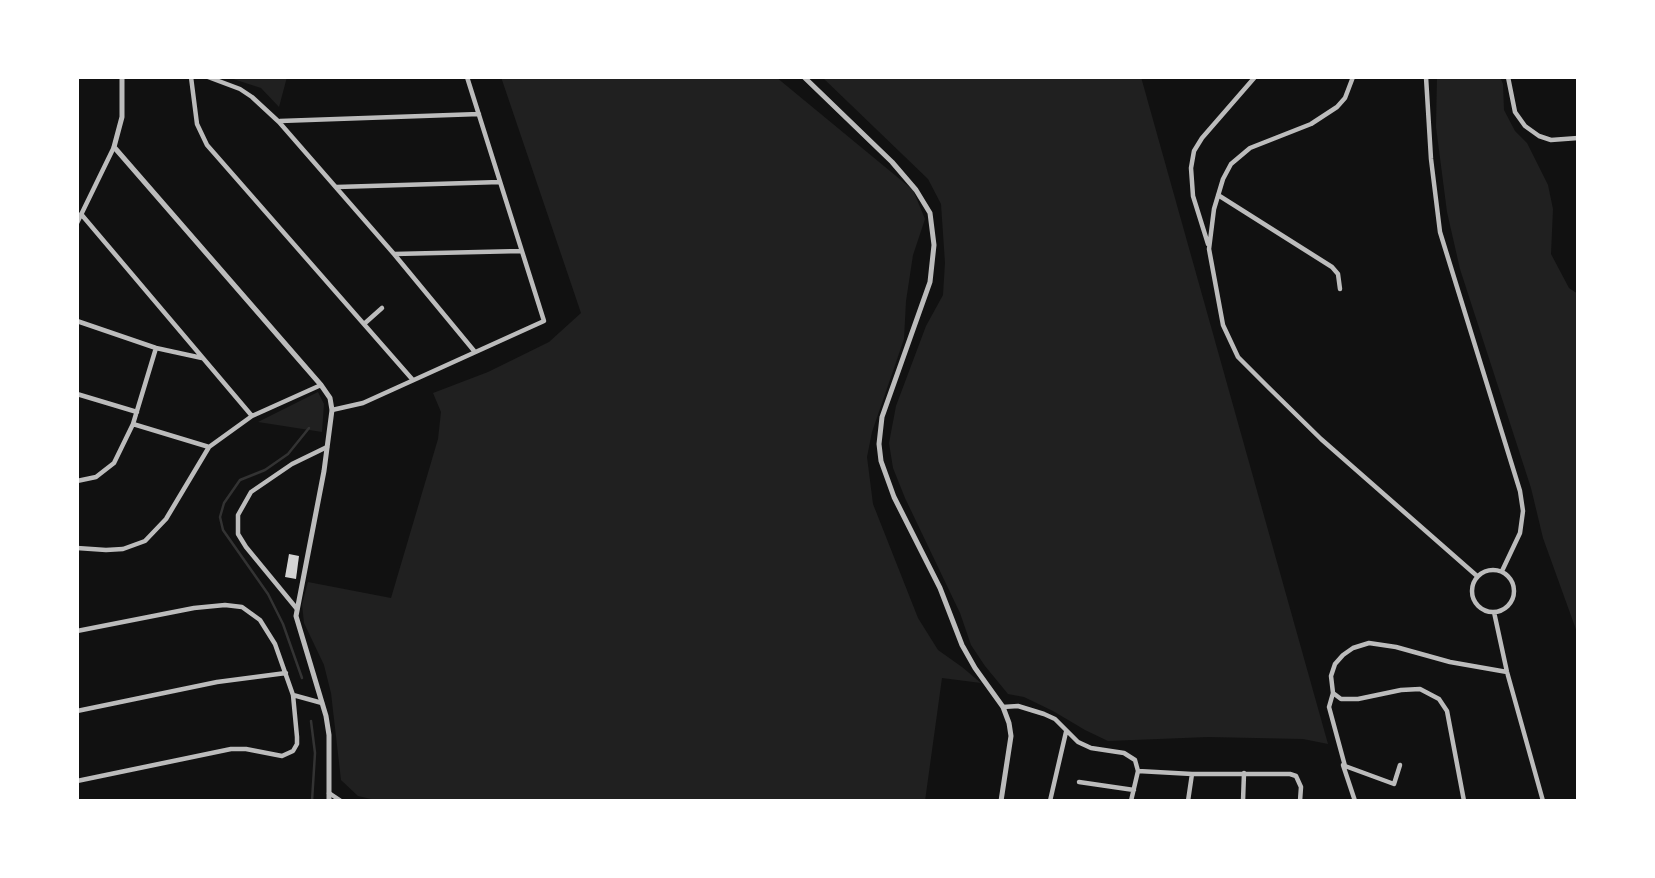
<!DOCTYPE html>
<style>
body{margin:0}
#map{position:relative;width:1655px;height:878px;overflow:hidden;background:#111;font-family:Mulish,sans-serif}
canvas{display:block}
.frame{position:absolute;inset:0;border:79px solid #fff;pointer-events:none}
</style>
<div id="map">
<canvas width="1655" height="878"></canvas>
<div class="frame"></div>
</div>
<script>
const context = document.querySelector('canvas').getContext('2d');
context.lineJoin = 'round';
function fill(path, color) {
  context.fillStyle = color;
  context.fill(path, 'evenodd');
}
function toPath(rows) {
  const path = new Path2D();
  for (const r of rows) {
    if (r.length === 3) {
      path.moveTo(r[0] + r[2], r[1]);
      path.arc(r[0], r[1], r[2], 0, 2 * Math.PI);
      continue;
    }
    path.moveTo(r[0], r[1]);
    for (let i = 2; i < r.length; i += 2) path.lineTo(r[i], r[i + 1]);
  }
  return path;
}
function trace(path, color, width, dash) {
  context.strokeStyle = color;
  context.lineWidth = width;
  context.lineCap = dash ? 'butt' : 'round';
  context.setLineDash(dash || []);
  context.stroke(path);
}
fill(toPath([
 [227,77,287,77,279,107,261,88],
 [501,77,776,77,913,190,925,219,913,255,906,301,904,339,872,432,867,457,873,504,918,618,938,650,962,667,981,683,942,678,925,801,380,801,358,796,341,780,331,693,324,665,304,623,302,604,308,582,391,598,438,439,441,412,433,393,488,372,549,342,581,313],
 [822,77,1141,77,1328,744,1303,739,1208,737,1108,741,1085,730,1053,711,1024,697,1008,694,985,666,971,645,960,613,905,498,893,468,889,443,896,406,926,326,943,295,945,263,941,204,928,179],
 [1437,77,1500,77,1503,84,1504,110,1515,131,1527,143,1548,185,1553,209,1551,254,1569,288,1578,294,1578,635,1543,538,1531,488,1460,269,1447,212,1436,127],
 [318,392,324,404,322,432,258,422]
]), '#202020');
trace(toPath([
 [302,678,283,624,268,594,223,530,220,517,224,503,240,480,265,470,288,454,309,428],
 [311,721,315,753,312,801]
]), '#333', 2.5);
fill(toPath([
 [289,554,299,556,296,579,285,577]
]), '#d3d3d3');
trace(toPath([
 [191,77,197,124,207,145,412,379],
 [208,77,240,89,252,97,279,122,394,254,475,352],
 [1353,77,1345,98,1337,107,1311,124,1250,148,1231,164,1223,179,1214,209,1209,249,1223,325,1238,357,1268,387,1321,439,1477,576],
 [1426,77,1431,159,1440,232,1520,491,1523,511,1520,533,1502,571],
 [1508,77,1515,112,1525,126,1539,136,1551,140,1578,138],
 [280,121,479,114],
 [337,187,500,182],
 [1218,195,1332,267,1338,274,1340,289],
 [81,214,252,416],
 [77,223,114,147],
 [1208,244,1193,196,1191,168,1194,151,1202,138,1255,77],
 [394,254,521,251],
 [77,321,156,348,202,358],
 [364,324,382,308],
 [77,394,137,412],
 [332,410,363,403,544,321,467,77],
 [133,424,209,447],
 [77,481,96,477,114,463,133,424,156,348],
 [77,548,106,550,123,549,145,541,166,519,209,447,252,416,321,385],
 [1493,591,21],
 [297,609,246,547,238,534,238,515,251,492,292,464,327,447],
 [1494,612,1507,672,1543,801],
 [77,631,194,608,225,605,242,607,260,620,275,644,293,695,297,737,297,744,293,751,282,756,246,749,231,749,77,781],
 [1333,693,1329,707,1345,766,1394,784,1400,765],
 [293,695,322,703],
 [1003,707,1018,706,1044,714,1055,719,1078,742,1091,748,1124,753,1135,760,1138,771,1131,801],
 [77,711,217,682,286,673],
 [1343,765,1355,801],
 [1138,771,1192,774,1290,774,1296,776,1301,787,1300,801],
 [1079,782,1134,790],
 [329,793,341,801],
 [1050,801,1066,732],
 [1188,801,1192,774],
 [1243,801,1244,773],
 [1464,801,1447,711,1439,699,1420,689,1401,690,1358,699,1341,699,1333,693,1331,676,1335,664,1343,655,1353,648,1369,643,1396,647,1450,662,1507,672]
]), '#bcbcbc', 4.5);
trace(toPath([
 [122,77,122,117,114,147,321,385,330,398,332,410,324,471,296,616,326,716,329,735,329,801],
 [804,77,892,162,916,190,930,213,934,245,930,282,882,417,879,444,881,461,894,497,940,588,962,645,975,668,1003,707,1009,723,1011,736,1001,801]
]), '#bcbcbc', 5);
</script>
